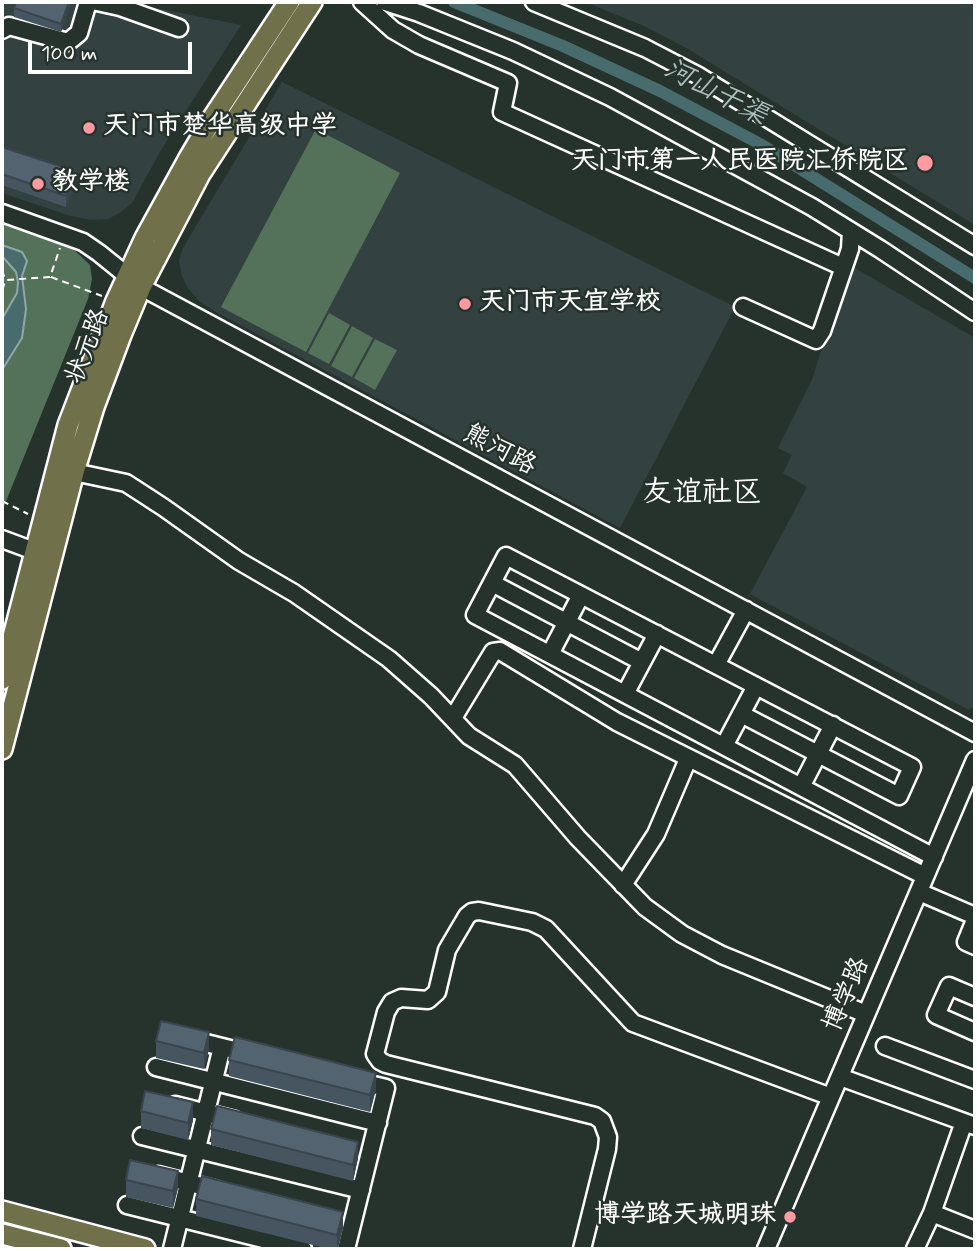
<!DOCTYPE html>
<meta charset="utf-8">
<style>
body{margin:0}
#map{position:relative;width:977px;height:1251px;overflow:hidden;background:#26332d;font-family:Mynerve,sans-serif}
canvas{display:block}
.frame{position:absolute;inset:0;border:4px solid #fff;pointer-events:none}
.scale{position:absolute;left:28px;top:42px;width:164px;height:32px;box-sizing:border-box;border:4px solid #fff;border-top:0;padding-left:9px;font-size:21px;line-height:24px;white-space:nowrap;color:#fff;-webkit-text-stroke:5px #26332d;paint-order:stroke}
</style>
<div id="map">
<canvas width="977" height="1251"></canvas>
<div class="frame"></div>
<div class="scale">100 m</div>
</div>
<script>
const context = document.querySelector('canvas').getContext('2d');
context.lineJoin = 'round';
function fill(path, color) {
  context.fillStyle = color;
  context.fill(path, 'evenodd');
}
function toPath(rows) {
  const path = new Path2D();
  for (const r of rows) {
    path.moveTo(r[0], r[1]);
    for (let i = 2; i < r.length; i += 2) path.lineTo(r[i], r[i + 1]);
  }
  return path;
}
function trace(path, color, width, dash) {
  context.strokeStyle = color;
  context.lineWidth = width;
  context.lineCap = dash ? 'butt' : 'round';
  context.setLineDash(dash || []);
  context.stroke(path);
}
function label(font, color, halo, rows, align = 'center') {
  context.font = font + ' Mynerve,"LXGW WenKai TC",sans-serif';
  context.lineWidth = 5;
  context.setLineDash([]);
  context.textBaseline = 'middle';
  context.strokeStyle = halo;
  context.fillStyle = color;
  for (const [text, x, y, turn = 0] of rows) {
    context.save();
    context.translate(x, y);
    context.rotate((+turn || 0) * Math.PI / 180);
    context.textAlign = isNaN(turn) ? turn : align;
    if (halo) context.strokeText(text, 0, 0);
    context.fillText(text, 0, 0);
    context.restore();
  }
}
fill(toPath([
 [2,2,126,2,241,25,161,150,132,203,121,212,108,219,90,220,71,216,2,193],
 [585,2,975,2,975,225,688,49,644,26],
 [282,82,735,307,620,528,214,311,198,300,188,288,182,276,179,261,183,248],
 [848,264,975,338,975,706,969,710,750,594,807,487,783,473,792,455,778,448,812,380]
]), '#344141');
fill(toPath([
 [316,129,400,173,306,352,221,307],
 [2,223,71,247,90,265,92,279,88,299,2,511],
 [329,313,350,325,329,364,308,353],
 [352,326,373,338,352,377,331,366],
 [375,339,397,350,375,390,354,378]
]), '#54725a');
const water = toPath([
 [2,245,22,252,27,261,22,276,26,309,22,338,2,370,2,319,17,293,18,282,16,272,2,256,2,245]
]);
fill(water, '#486c6d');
trace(water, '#91a7a7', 2);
trace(toPath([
 [454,2,563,46,660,91,762,145,975,278]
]), '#486c6d', 12);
const minor = toPath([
 [97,2,120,7,179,28],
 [362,2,393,30,419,45,508,83,502,112,843,267],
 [385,2,419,13,513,51,610,97,812,207,880,249,975,312],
 [534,2,645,48,697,75,975,246],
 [2,30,9,26,68,42,79,33,88,2],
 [2,213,83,242,99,253,141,287,975,733],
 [743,307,816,340,822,331,850,249,851,231],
 [74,472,126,483,163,507,239,561,294,593,389,659,431,696,469,736,515,765,578,838,645,907,682,934,722,955,866,1014],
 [2,539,34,551],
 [492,583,642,662],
 [550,654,581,595],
 [716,665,746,610],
 [625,694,657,634],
 [741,714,899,796,912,767,506,556,475,615,934,857],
 [453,718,493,652,500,651,617,722,925,876],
 [724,746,756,686],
 [801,787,833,725],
 [623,885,656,834,688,759],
 [919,892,975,916],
 [975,920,966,942,975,946],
 [975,997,949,986,936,1015,975,1032],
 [190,1039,250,1054],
 [885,1046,975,1080],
 [156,1067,378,1123],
 [840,1077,975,1126],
 [175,1105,235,1120],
 [142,1136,361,1190],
 [158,1175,217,1190],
 [127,1205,303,1249],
 [932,1213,964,1122],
 [172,1249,222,1047],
 [346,1249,386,1088,357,1081],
 [582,1249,607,1149,608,1137,602,1121,595,1116,386,1064,380,1061,375,1054,386,1012,392,1002,401,998,428,1000,437,992,447,950,467,916,472,912,479,911,532,922,546,929,633,1023,831,1097],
 [766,1249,975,760],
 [915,1249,932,1213,975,1230]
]);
const major = toPath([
 [2,679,68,425,116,301,145,238,189,158,214,116,289,2],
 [2,749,74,472,94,407,121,335,141,287,200,174,312,2],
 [2,1211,145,1249],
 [2,1234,61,1249]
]);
trace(minor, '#fff', 21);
trace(major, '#fff', 24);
trace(toPath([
 [2,270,5,279],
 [51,277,102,296],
 [2,290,6,280,50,277,60,248],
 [2,501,28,514]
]), '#fff', 2, [7, 5]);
trace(minor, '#26332d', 16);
trace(major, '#70704a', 19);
fill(toPath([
 [71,2,61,32,14,17,14,8],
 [2,147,75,182,66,207,2,185],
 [156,1041,209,1049,204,1069,156,1058],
 [229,1060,376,1089,370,1112,229,1076],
 [141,1111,193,1119,188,1140,141,1128],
 [211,1129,358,1158,353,1181,211,1145],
 [126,1180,178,1188,173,1208,126,1197],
 [196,1199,343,1228,338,1249,329,1249,196,1216]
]), '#475560');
fill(toPath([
 [69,2,71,2,61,32,61,24],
 [75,171,75,182,66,207,66,196],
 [209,1032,209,1049,204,1069,204,1053],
 [376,1073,376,1089,370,1112,370,1095],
 [193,1102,193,1119,188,1140,188,1123],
 [358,1142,358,1158,353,1181,353,1165],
 [178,1171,178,1188,173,1208,173,1191],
 [343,1212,343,1228,337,1249,337,1235]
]), '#3a454e');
const building = toPath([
 [16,2,69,2,61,24,14,8,16,2],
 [2,147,75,171,66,196,2,174,2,147],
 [161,1021,209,1032,204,1053,156,1041,161,1021],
 [235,1037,376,1073,370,1095,229,1060,235,1037],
 [145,1091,193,1102,188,1123,141,1111,145,1091],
 [217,1106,358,1142,353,1165,211,1129,217,1106],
 [130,1160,178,1171,173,1191,126,1180,130,1160],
 [202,1176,343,1212,337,1235,196,1199,202,1176]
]);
fill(building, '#536370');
trace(building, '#3a454e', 2);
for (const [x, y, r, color] of [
 [89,128,7,"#ff9aa2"],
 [925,163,9,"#ff9aa2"],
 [38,184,7,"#ff9aa2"],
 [465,304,7,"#ff9aa2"],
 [790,1217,7,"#ff9aa2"]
]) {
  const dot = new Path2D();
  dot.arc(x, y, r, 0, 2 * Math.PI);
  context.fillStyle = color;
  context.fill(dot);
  trace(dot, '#26332d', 2.5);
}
label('bold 26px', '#fff', '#26332d', [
 ["天门市楚华高级中学",103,128],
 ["天门市第一人民医院汇侨院区",909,163,"right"],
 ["教学楼",52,184],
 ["天门市天宜学校",479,304],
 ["博学路天城明珠",776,1217,"right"]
], 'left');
label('26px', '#fff', '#26332d', [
 ["状元路",89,347,-69],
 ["熊河路",499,451,28],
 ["博学路",848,995,-67]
]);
label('italic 28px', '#adbdbd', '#26332d', [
 ["河山干渠",715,94,27]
]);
label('30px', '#fff', '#26332d', [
 ["友谊社区",702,495]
]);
</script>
